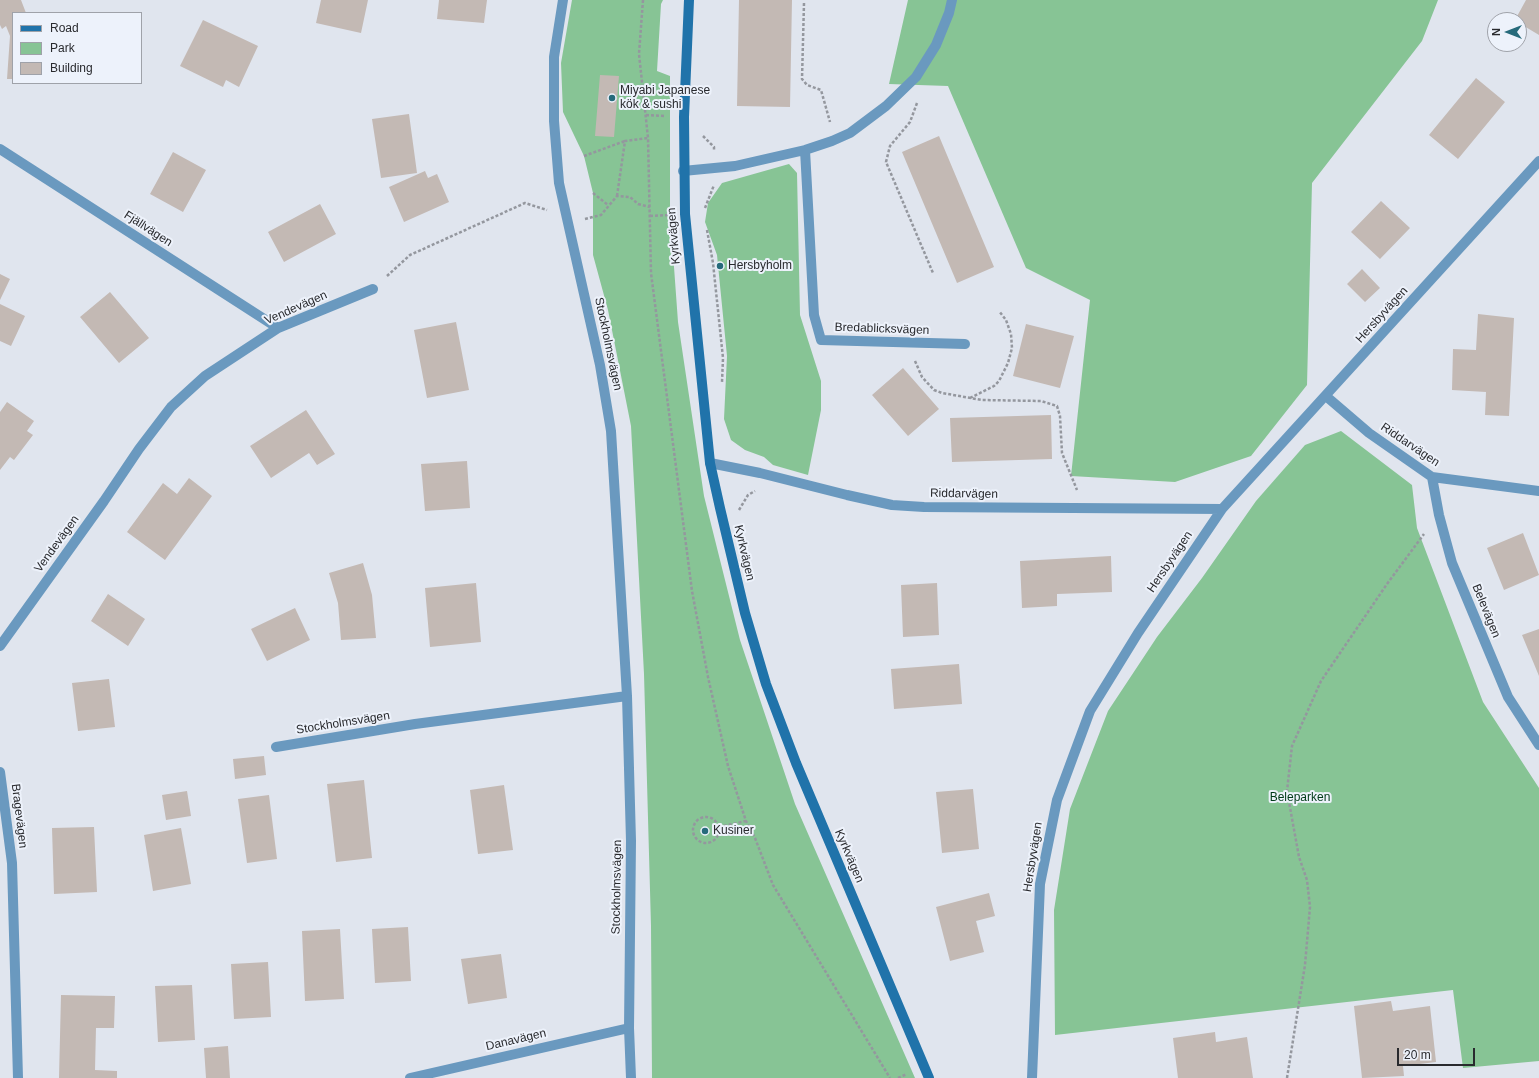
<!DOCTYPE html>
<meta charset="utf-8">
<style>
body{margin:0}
#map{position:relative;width:1539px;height:1078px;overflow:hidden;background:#e0e5ee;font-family:Arial,sans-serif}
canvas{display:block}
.legend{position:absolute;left:12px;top:12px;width:130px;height:72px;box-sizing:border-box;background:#edf2fb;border:1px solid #9fa2a9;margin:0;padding:5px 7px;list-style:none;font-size:12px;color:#292a2e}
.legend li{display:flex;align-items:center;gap:8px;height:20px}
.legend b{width:20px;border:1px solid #9fa2a9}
.north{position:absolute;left:1487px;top:12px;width:40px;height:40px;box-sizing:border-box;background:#edf2fb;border:1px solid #9fa2a9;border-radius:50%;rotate:270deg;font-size:11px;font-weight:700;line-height:16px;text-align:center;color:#292a2e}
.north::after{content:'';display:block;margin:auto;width:14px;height:18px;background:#266a7b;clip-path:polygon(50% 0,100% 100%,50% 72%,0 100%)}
.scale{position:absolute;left:1397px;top:1048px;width:78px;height:18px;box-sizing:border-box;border:2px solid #292a2e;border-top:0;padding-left:5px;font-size:12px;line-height:14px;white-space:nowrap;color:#292a2e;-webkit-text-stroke:3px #edf2fb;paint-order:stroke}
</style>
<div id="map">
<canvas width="1539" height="1078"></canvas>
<ul class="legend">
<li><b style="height:5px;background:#2073aa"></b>Road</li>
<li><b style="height:11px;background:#87c495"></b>Park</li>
<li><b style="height:11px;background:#c3b9b4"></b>Building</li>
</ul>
<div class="north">N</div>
<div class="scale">20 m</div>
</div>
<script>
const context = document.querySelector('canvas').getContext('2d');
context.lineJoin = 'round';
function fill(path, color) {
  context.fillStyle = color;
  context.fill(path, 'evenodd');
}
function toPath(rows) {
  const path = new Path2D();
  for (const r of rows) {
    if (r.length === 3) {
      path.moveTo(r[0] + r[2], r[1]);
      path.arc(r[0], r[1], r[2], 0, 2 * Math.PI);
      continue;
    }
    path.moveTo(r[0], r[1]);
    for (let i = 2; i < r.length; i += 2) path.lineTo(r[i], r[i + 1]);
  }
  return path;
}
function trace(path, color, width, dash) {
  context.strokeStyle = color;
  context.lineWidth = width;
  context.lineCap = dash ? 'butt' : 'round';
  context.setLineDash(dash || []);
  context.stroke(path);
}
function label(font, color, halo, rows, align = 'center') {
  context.font = font + ' Arial,sans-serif';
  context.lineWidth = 4;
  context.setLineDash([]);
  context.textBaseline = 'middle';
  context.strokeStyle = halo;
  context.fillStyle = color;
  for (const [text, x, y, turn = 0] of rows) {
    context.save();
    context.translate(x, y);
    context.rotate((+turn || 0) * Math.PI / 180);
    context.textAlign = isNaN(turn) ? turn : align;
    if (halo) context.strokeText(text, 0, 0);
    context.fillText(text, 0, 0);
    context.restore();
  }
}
fill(toPath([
 [572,0,663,0,661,4,657,71,670,76,670,212,678,322,704,496,740,640,795,804,915,1078,652,1078,651,926,644,674,631,426,608,310,593,255,593,193,584,156,563,112,561,63],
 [908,0,1438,0,1422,41,1312,183,1307,385,1251,456,1175,482,1071,476,1090,300,1026,268,948,86,889,84],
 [789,164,797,173,800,315,821,381,821,410,808,475,773,465,764,457,745,450,731,440,724,419,727,356,717,255,705,222,708,203,722,183],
 [1341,431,1412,485,1417,528,1483,702,1539,788,1539,1061,1463,1068,1453,990,1055,1035,1054,910,1070,809,1108,711,1157,637,1202,578,1256,501,1305,445]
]), '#87c495');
fill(toPath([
 [0,0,21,0,26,13,13,13,13,79,7,79,10,36,6,26,2,29,0,25],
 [321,0,368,0,361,33,316,23],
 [439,0,487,0,484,23,437,19],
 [739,0,792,0,790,107,737,106],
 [1526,0,1539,0,1539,35,1519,23,1519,20,1515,20],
 [203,20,258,46,239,87,226,80,223,87,180,66],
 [600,75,619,76,614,137,595,136],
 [1476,78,1505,102,1458,159,1429,135],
 [409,114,417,173,381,178,372,119],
 [939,136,994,267,957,283,902,152],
 [173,152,206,170,183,212,150,194],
 [425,171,428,178,437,174,449,202,404,222,389,187],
 [1381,201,1410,228,1380,259,1351,232],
 [320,204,336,234,284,262,268,232],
 [1362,269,1380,288,1365,302,1347,284],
 [0,274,10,279,0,300],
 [110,292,149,338,119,363,80,317],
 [0,304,25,316,11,346,0,341],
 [1478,314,1514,318,1509,416,1485,415,1486,392,1452,390,1453,349,1476,350],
 [456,322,469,390,427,398,414,330],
 [1026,324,1074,336,1060,388,1013,376],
 [903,368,939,409,908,436,872,395],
 [7,402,34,421,27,431,33,435,14,460,10,457,0,470,0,412],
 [306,410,335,454,317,465,309,453,271,478,250,446],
 [1051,415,1052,459,952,462,950,418],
 [467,461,470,508,425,511,421,464],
 [189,478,212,496,165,560,127,532,163,483,177,494],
 [1523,533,1539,575,1504,590,1487,548],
 [1111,556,1112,592,1057,594,1057,606,1022,608,1020,561],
 [363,563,372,595,376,638,341,640,338,603,329,573],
 [476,583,481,642,430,647,425,588],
 [937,583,939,635,903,637,901,585],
 [108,594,145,619,128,646,91,621],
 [295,608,310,640,267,661,251,629],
 [1539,629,1539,676,1522,635],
 [959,664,962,704,894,709,891,669],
 [109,679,115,727,78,731,72,683],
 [264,756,266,775,235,779,233,759],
 [364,780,372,858,336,862,327,784],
 [504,785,513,850,478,854,470,790],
 [973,789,979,849,942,853,936,792],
 [187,791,191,816,166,820,162,795],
 [269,795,277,859,247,863,238,799],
 [94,827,97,892,54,894,52,828],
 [181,828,191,884,153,891,144,835],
 [989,893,995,916,976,921,984,952,950,961,936,907],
 [408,927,411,981,375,983,372,929],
 [340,929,344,999,305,1001,302,931],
 [501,954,507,998,468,1004,461,959],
 [268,962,271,1017,234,1019,231,964],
 [192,985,195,1040,158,1042,155,986],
 [61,995,115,996,114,1028,96,1028,95,1070,117,1071,117,1078,59,1078],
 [1391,1001,1393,1011,1430,1006,1436,1062,1403,1066,1404,1076,1362,1078,1354,1006],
 [1215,1032,1216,1042,1247,1037,1253,1078,1178,1078,1173,1038],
 [228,1046,230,1078,206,1078,204,1048]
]), '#c3b9b4');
trace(toPath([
 [643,0,639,54,648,138,651,273,692,591,708,677,728,766,746,821,755,838,773,885,890,1078],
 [804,3,802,79,807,85,821,90,830,122],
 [917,103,910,122,890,146,886,162,933,273],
 [646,115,665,116],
 [703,136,714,147,714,150],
 [584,156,625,141],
 [593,193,608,205],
 [617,196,625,141,648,138],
 [705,208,714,185],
 [650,216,668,215],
 [585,219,601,215,617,196,630,197,638,204,650,207],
 [707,230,713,263,723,358,722,382],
 [387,276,410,255,525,203,547,210],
 [915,361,922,377,934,390,942,393,982,400,1041,401,1057,406,1060,416,1062,453,1077,490],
 [970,398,994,386,999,381,1008,363,1012,348,1011,334,1006,320,999,311],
 [739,510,748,495,755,491],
 [706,830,13],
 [719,827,746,821],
 [898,1078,907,1074],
 [1287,1078,1305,965,1310,907,1307,880,1299,857,1287,791,1292,746,1321,681,1387,584,1424,534]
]), '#94979e', 2.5, [3, 2]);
trace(toPath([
 [563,0,554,57,554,121,559,183,600,365,611,431,627,696,631,841,629,1028,631,1078],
 [0,149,278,328],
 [805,150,814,315,821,340,965,344],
 [683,171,735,166,805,150,832,141,850,133,886,106,916,77,936,45,949,13,952,0],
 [1327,397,1369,433,1432,477,1539,491],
 [710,463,760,473,847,495,892,505,924,507,1222,509],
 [1432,477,1439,515,1452,563,1508,697,1539,745],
 [0,646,104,501,139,449,171,407,205,376,278,328,373,289],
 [276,747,415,724,627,696],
 [0,772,12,863,18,1078],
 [410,1078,629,1028],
 [1032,1078,1040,884,1057,800,1090,711,1138,633,1222,509,1539,161]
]), '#6a99bf', 10);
trace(toPath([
 [689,0,684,117,685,214,710,463,720,508,745,613,766,684,796,763,929,1078]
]), '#2073aa', 10);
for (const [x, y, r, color] of [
 [612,98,4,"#266a7b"],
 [720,266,4,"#266a7b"],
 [705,831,4,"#266a7b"]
]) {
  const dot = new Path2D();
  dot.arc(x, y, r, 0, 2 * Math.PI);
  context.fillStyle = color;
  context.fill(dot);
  trace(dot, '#edf2fb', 1.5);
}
label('12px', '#292a2e', '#edf2fb', [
 ["Miyabi Japanese",620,91],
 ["kök & sushi",620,105],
 ["Hersbyholm",728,266],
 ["Kusiner",713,831]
], 'left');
label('12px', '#292a2e', '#edf2fb', [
 ["Fjällvägen",148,229,33],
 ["Kyrkvägen",674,236,-95],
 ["Vendevägen",296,308,-24],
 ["Hersbyvägen",1382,315,-48],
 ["Bredablicksvägen",882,329,2],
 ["Stockholmsvägen",608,344,78],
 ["Riddarvägen",1410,445,34],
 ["Riddarvägen",964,494,1],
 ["Vendevägen",57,544,-54],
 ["Kyrkvägen",744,553,77],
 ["Hersbyvägen",1170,562,-56],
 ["Belevägen",1486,611,68],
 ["Stockholmsvägen",343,723,-9],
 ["Bragevägen",19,816,83],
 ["Kyrkvägen",849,856,67],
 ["Hersbyvägen",1033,857,-81],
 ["Stockholmsvägen",617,887,-89],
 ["Danavägen",516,1040,-13]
]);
label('12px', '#003b18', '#edf2fb', [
 ["Beleparken",1300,798]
]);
</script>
